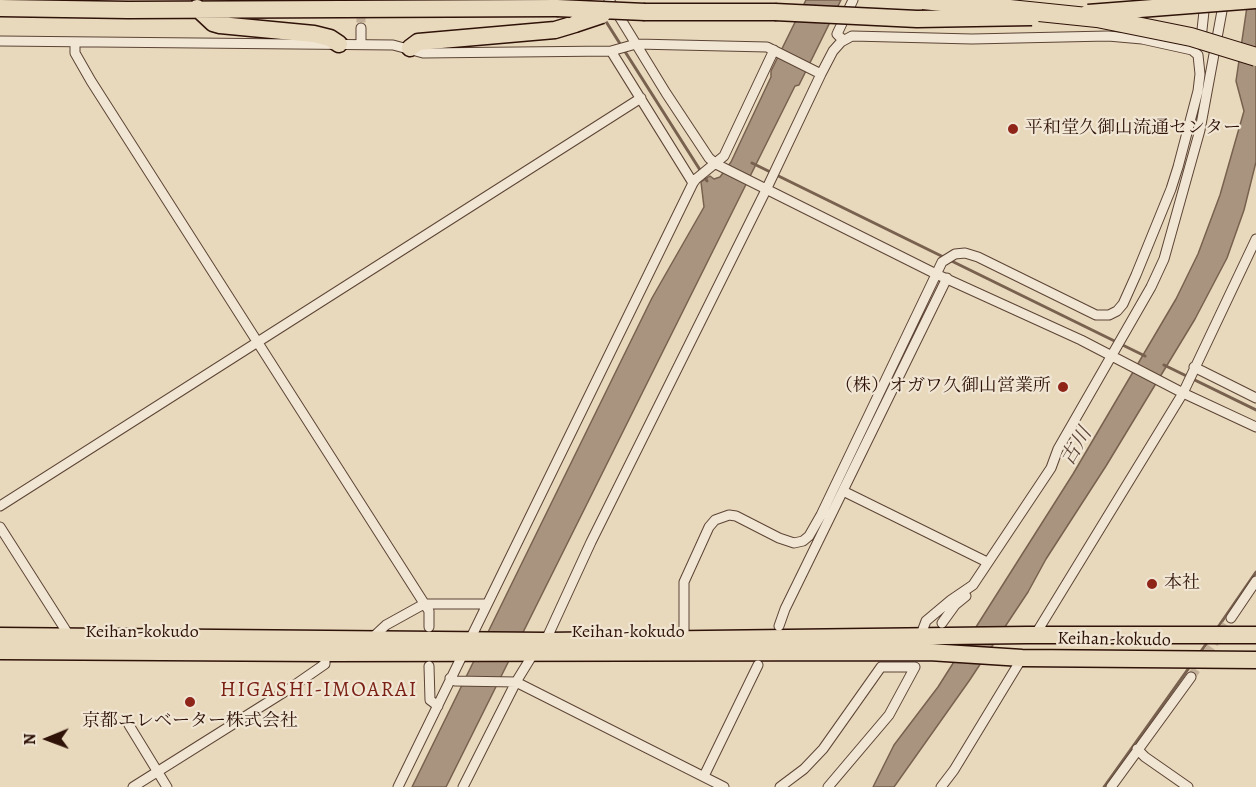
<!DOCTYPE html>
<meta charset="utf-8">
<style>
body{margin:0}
#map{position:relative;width:1256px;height:787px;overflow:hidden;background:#e8d8bc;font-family:Alegreya,serif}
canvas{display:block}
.north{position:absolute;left:18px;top:709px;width:60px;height:60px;-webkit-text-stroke:4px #f0e6d3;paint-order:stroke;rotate:269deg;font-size:16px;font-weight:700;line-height:24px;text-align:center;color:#2f1208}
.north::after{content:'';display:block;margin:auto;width:21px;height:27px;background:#2f1208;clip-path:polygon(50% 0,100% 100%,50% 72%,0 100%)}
</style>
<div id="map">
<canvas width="1256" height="787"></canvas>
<div class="north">N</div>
</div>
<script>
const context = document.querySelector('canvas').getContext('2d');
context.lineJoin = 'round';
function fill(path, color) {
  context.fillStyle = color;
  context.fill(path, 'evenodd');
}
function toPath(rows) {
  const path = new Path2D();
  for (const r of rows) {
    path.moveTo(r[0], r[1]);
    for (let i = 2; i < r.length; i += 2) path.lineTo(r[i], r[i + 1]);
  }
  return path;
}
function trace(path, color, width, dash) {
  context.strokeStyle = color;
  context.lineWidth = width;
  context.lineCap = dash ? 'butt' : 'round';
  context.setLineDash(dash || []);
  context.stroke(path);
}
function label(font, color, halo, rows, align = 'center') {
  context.font = font + ' Alegreya,"Noto Serif JP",serif';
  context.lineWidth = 4.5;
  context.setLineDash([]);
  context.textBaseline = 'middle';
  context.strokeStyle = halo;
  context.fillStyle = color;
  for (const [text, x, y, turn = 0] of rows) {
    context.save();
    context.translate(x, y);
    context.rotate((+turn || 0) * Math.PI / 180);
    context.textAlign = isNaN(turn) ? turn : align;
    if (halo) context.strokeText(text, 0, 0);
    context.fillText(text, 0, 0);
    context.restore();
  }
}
const water = toPath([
 [806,0,841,0,799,85,795,86,446,787,412,787,652,298,704,207,701,182,710,176,714,179,720,177,731,162,771,77,771,71,806,0],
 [1248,0,1256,0,1256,162,1244,210,1227,258,1195,319,1106,466,1046,559,1028,592,969,681,894,787,873,787,894,745,938,687,1073,474,1176,299,1198,254,1220,195,1244,111,1236,81,1248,0]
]);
fill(water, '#a9957f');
trace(water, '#78614f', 1.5);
trace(toPath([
 [605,20,707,181],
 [752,163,1145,356],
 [1164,365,1256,410],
 [1216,630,1256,572],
 [1199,654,1209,640],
 [1104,787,1191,665]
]), '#78614f', 3);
trace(toPath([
 [361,0,361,28],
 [1191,677,1231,618]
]), '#c3b098', 9, [9, 4.5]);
const minor = toPath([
 [609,0,666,93,709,158,716,164,936,274,1081,340,1183,393,1256,427],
 [361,28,361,44],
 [843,40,837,34,853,0],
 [0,41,393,45,423,53,611,51,636,44,767,47,821,74],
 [75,42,75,53,91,81,429,611,429,627],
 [611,51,693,183],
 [1194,367,1256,398],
 [843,491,987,562],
 [0,506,641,98],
 [0,527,70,637],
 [1231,618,1256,581],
 [942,623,955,605,966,596],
 [779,626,785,609,947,278],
 [1035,635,1183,393,1256,239],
 [920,637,926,621,951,600,973,585,1051,468,1058,449,1151,287,1164,259,1200,130,1224,0],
 [371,639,386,625,424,604,487,604],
 [684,639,684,582,709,527,715,520,729,515,736,516,779,538,794,543,803,541,809,536,821,515,942,262,955,254,965,253,978,257,1096,315,1109,315,1117,311,1123,304,1136,275,1171,189,1178,167,1198,91,1200,74,1198,55,1192,50],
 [545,642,591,542,766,190,821,74,833,51,841,42,852,36,972,39,1108,36,1142,39,1192,50,1201,39,1205,2],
 [429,666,430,700,438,706],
 [450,678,455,681,516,682,724,787],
 [129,725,167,787],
 [1137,749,1145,757,1188,787],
 [704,776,758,665],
 [133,787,289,689,325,664,325,653],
 [398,787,693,183,696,179,724,156,774,50],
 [463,787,516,682,535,651],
 [780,787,804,769,823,749,881,667],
 [828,787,889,715,915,667,881,667],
 [941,787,954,770,1022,658],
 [1111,787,1191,677]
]);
const trunk = toPath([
 [0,8,128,10,557,8],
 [197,8,213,23,220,25,314,34,330,38,339,44],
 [645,12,775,12],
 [410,48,418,42,555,30,575,24],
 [0,636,546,641,1027,635,1256,635],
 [0,651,325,653,929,652,1022,658,1256,660]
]);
trace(minor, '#5d4435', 11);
trace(trunk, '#2f1208', 19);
trace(minor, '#f0e6d3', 9);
trace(trunk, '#e8d8bc', 16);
const trunkBridge = toPath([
 [557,8,645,12],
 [775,12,917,19,1032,17],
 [1088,13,1256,0],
 [575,24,602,15]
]);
const motorwayBridge = toPath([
 [923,0,1097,18,1191,37,1256,57]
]);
trace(trunkBridge, '#2f1208', 19, []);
trace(motorwayBridge, '#2f1208', 20, []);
trace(trunkBridge, '#e8d8bc', 16);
trace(motorwayBridge, '#e8d8bc', 18);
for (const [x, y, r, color] of [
 [1013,129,6,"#8f2418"],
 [1063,387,6,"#8f2418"],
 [1152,584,6,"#8f2418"],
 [190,702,6,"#8f2418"]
]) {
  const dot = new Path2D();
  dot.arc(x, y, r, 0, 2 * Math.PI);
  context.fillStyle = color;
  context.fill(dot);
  trace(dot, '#f0e6d3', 2);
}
label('18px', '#2f1208', '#f0e6d3', [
 ["平和堂久御山流通センター",1025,129],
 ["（株）オガワ久御山営業所",1051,387,"right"],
 ["本社",1164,584],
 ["京都エレベーター株式会社",190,722,"center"]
], 'left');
label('18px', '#2f1208', '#f0e6d3', [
 ["Keihan-kokudo",142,633],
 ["Keihan-kokudo",628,633],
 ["Keihan-kokudo",1114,640,1]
]);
label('italic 20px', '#604638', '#f0e6d3', [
 ["古川",1077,447,-59]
]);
context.letterSpacing = '1.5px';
label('21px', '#7a1f14', '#f0e6d3', [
 ["HIGASHI-IMOARAI",319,691]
]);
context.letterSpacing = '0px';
</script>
